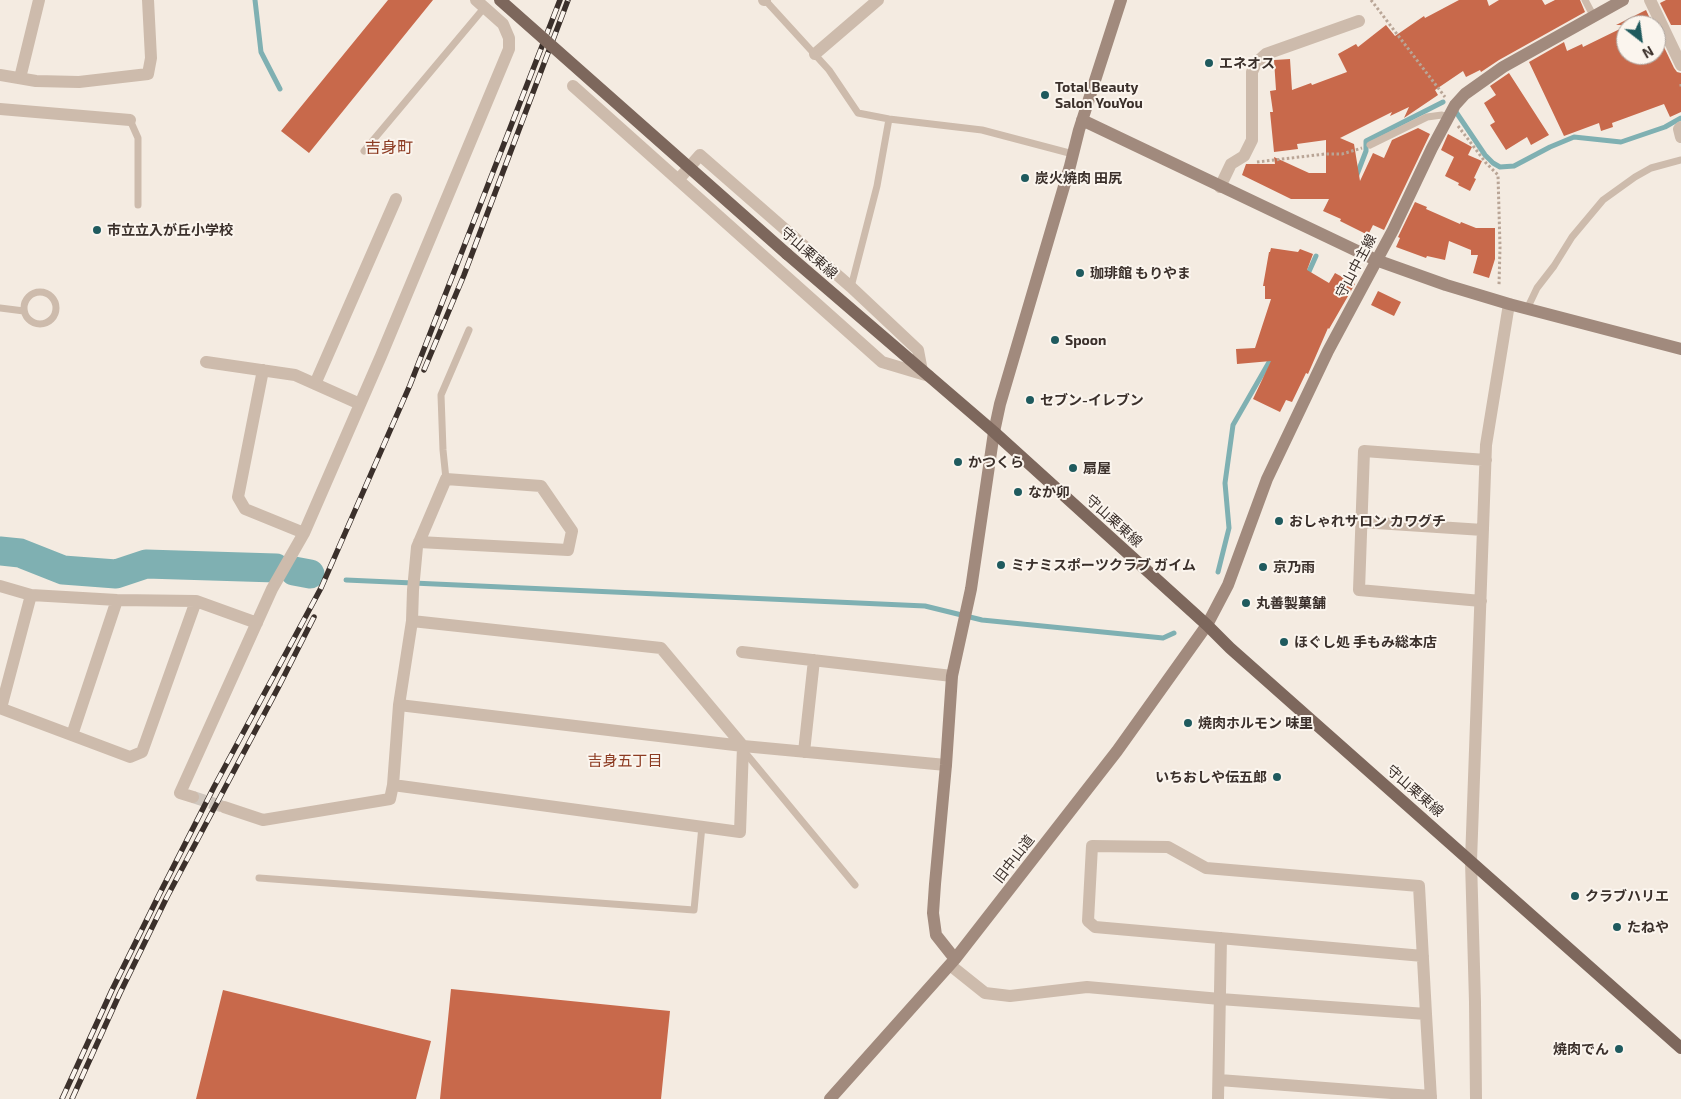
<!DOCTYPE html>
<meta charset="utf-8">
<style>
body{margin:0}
#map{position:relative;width:1681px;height:1099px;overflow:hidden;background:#f4ebe1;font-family:"Exo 2",sans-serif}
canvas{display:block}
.north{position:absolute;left:1616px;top:15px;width:50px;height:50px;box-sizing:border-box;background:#fbf5ee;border:1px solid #aea6a0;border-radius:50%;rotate:150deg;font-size:14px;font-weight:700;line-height:20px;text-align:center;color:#3b302b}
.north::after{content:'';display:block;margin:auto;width:18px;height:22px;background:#1f5a5e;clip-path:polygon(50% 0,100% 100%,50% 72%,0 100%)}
</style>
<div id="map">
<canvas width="1681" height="1099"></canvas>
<div class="north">N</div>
</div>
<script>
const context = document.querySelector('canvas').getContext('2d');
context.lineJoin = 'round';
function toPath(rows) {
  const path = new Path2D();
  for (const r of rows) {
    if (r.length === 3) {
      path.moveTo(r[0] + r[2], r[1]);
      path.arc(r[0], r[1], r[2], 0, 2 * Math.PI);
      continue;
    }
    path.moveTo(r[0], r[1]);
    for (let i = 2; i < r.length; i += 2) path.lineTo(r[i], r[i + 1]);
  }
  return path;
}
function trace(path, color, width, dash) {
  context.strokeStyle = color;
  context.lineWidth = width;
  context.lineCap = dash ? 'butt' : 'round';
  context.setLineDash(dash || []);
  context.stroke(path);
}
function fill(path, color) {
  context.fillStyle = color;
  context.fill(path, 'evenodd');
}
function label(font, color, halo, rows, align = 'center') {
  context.font = font + ' "Exo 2","Noto Sans JP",sans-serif';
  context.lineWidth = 4;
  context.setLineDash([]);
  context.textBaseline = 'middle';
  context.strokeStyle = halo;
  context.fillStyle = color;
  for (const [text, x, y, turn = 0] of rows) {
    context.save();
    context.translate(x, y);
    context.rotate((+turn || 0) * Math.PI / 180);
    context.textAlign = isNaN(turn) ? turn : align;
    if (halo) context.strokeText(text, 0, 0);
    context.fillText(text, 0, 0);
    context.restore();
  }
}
trace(toPath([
 [255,0,261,52,280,89],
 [1456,112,1485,155,1493,163,1500,167,1514,166,1550,147,1574,137,1621,142,1665,127,1681,118],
 [1356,177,1366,151,1366,141,1443,102],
 [1307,276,1316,256],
 [1218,572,1229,528,1225,483,1233,425,1272,357],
 [346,580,925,606,982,620,1163,638,1174,633]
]), '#7fb0b2', 5);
trace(toPath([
 [0,551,20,553,63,570,116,574,146,564,276,568],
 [294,571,310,574]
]), '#7fb0b2', 29);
fill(toPath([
 [388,0,433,0,309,153,281,131],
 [1459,0,1487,0,1489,6,1499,0,1542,0,1545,5,1555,0,1580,0,1585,12,1499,60,1481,72,1480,70,1466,77,1463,71,1435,90,1438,95,1404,118,1409,107,1390,116,1392,112,1340,138,1354,144,1360,181,1373,153,1384,158,1392,140,1418,128,1430,134,1384,230,1373,225,1368,235,1340,221,1341,219,1323,211,1329,199,1291,199,1242,175,1246,164,1275,164,1274,157,1309,173,1326,173,1326,140,1297,144,1298,149,1274,152,1270,112,1273,112,1270,91,1276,90,1274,60,1290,59,1292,90,1311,83,1312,85,1347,72,1338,54,1356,44,1358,47,1386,25,1395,36,1424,16,1425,18],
 [1666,0,1681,0,1681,25,1671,25,1660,3],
 [1646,10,1653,25,1616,25],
 [1626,26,1626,55,1656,55,1656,48,1663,45,1674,68,1677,72,1681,73,1681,112,1670,117,1664,104,1612,123,1613,127,1601,131,1599,123,1564,136,1529,62,1564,42,1567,51,1582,44,1583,47],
 [1509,73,1549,135,1531,145,1527,137,1506,150,1490,125,1495,122,1484,103,1496,95,1490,86],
 [1448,134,1472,147,1468,155,1482,161,1474,178,1476,179,1470,191,1458,185,1459,183,1445,176,1454,157,1441,150],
 [1415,202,1427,207,1426,209,1460,224,1461,222,1476,228,1495,228,1495,259,1489,278,1473,273,1478,255,1471,255,1471,250,1449,241,1445,260,1427,256,1426,258,1396,247,1400,238,1398,237],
 [1271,248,1298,252,1300,249,1313,254,1307,270,1329,283,1335,273,1355,284,1329,329,1328,328,1308,374,1306,373,1292,402,1286,400,1280,412,1253,399,1271,361,1237,364,1236,349,1255,348,1271,299,1265,299,1265,286,1263,286,1269,252,1270,252],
 [1378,291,1401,302,1394,316,1371,305],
 [451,989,670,1011,661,1099,440,1099],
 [223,990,431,1041,416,1099,196,1099]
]), '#c8694b');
trace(toPath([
 [193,797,224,807]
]), '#cfc6bd', 12, [12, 6]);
trace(toPath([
 [1371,0,1445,97],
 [1681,84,1681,89],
 [1458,126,1486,163,1498,175,1500,247,1499,285],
 [1257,162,1325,154,1342,154,1362,148]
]), '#b9a596', 3, [2.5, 2.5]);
trace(toPath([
 [765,0,829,70,858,113,889,119,982,130,1073,154],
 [1585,0,1594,17],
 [130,120,138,138,138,205],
 [1370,145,1427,117,1442,115,1449,117],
 [364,151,484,8],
 [851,287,877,186,889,119],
 [40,308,16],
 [0,308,24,311],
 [1527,309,1537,288,1554,266,1572,237,1603,200,1635,177,1651,168,1681,160],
 [446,479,443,450,441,395,469,330],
 [743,750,855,885],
 [259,878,694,910,702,826]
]), '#cdbbac', 7);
trace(toPath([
 [764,0,765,0],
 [1650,0,1681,65],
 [815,54,878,0],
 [0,75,36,81,79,82,148,74,151,58,148,0],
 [20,78,39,0],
 [573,86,882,362,929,376],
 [0,109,130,120],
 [1681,127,1679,129,1681,137],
 [678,180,700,155,851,287,918,350,922,371],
 [1220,187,1231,164,1244,156,1252,140,1252,72,1256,63,1266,54,1359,21],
 [206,362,295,375,360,404],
 [263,370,238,497,245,509,304,533],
 [315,384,396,199],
 [1361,522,1483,530],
 [0,586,31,595,117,600,196,601,257,623],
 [1481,601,1359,590,1364,451,1486,460],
 [412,621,661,648,743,746,740,832,393,785,399,705,412,621,413,590,417,547,446,479,541,486,572,531,568,550,419,542],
 [742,652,952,676],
 [399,705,743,746,946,765],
 [0,708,130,757,142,752,196,601],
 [1,708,31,595],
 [72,735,117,600],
 [804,752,814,660],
 [193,797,180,793,272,589,304,533,381,356,509,49,509,38,503,24,476,0],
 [224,807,263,820,390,799,393,785],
 [1423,956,1095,927,1088,921,1092,846,1168,847,1206,868,1419,886,1426,1014],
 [950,965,985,993,1010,996,1087,987,1220,999,1426,1014,1431,1099],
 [1219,1080,1431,1096],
 [1218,1099,1221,938],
 [1476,1099,1475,1002,1471,861,1486,445,1509,304]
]), '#cdbbac', 12);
trace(toPath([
 [1082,120,1376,260,1446,285,1509,304,1681,349],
 [955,959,936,935,933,913,935,884,946,765,952,676,971,589,994,432,1000,404,1070,166,1079,130,1121,0],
 [830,1099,955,959,1117,751,1207,625,1228,585,1267,479,1328,351,1393,230,1432,148,1455,105,1465,94,1503,67,1623,0]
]), '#a18a7d', 12);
trace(toPath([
 [787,254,994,432,1207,625,1230,648,1681,1048]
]), '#7d675c', 12);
const rail = toPath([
 [424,370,464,275,568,0],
 [62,1099,112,990,159,895,214,787,321,588,410,385,560,0],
 [72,1099,120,993,167,897,278,688,314,617]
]);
trace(rail, '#3b302b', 5.5);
trace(rail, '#fbf5ee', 4, [11]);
trace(toPath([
 [500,0,787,254]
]), '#7d675c', 12);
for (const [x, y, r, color] of [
 [1209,63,5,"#1f5a5e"],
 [1045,95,5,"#1f5a5e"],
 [1025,178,5,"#1f5a5e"],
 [97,230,5,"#1f5a5e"],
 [1080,273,5,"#1f5a5e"],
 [1055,340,5,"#1f5a5e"],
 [1030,400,5,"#1f5a5e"],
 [958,462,5,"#1f5a5e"],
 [1073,468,5,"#1f5a5e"],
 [1018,492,5,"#1f5a5e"],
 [1279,521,5,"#1f5a5e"],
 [1001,565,5,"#1f5a5e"],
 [1263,567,5,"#1f5a5e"],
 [1246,603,5,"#1f5a5e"],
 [1284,642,5,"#1f5a5e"],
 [1188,723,5,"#1f5a5e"],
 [1277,777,5,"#1f5a5e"],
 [1575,896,5,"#1f5a5e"],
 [1617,927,5,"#1f5a5e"],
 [1619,1049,5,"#1f5a5e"]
]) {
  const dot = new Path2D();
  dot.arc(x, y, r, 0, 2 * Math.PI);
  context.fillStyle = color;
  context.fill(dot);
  trace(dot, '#fbf5ee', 2);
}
label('bold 14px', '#3b302b', '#fbf5ee', [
 ["エネオス",1219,63],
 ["Total Beauty",1055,87],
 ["Salon YouYou",1055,103],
 ["炭火焼肉 田尻",1035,178],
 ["市立立入が丘小学校",107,230],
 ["珈琲館 もりやま",1090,273],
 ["Spoon",1065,340],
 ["セブン-イレブン",1040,400],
 ["かつくら",968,462],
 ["扇屋",1083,468],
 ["なか卯",1028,492],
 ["おしゃれサロン カワグチ",1289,521],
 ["ミナミスポーツクラブ ガイム",1011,565],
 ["京乃雨",1273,567],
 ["丸善製菓舗",1256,603],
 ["ほぐし処 手もみ総本店",1294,642],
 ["焼肉ホルモン 味里",1198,723],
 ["いちおしや伝五郎",1267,777,"right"],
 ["クラブハリエ",1585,896],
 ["たねや",1627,927],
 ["焼肉でん",1609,1049,"right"]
], 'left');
label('14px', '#3b302b', '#fbf5ee', [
 ["守山栗東線",809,253,41],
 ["守山中主線",1356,266,-62],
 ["守山栗東線",1114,521,42],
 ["守山栗東線",1415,791,41],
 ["旧中山道",1014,859,-52]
]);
label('15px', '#8c3b22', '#fbf5ee', [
 ["吉身五丁目",625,761]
]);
label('16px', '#8c3b22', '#fbf5ee', [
 ["吉身町",389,148]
]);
</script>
